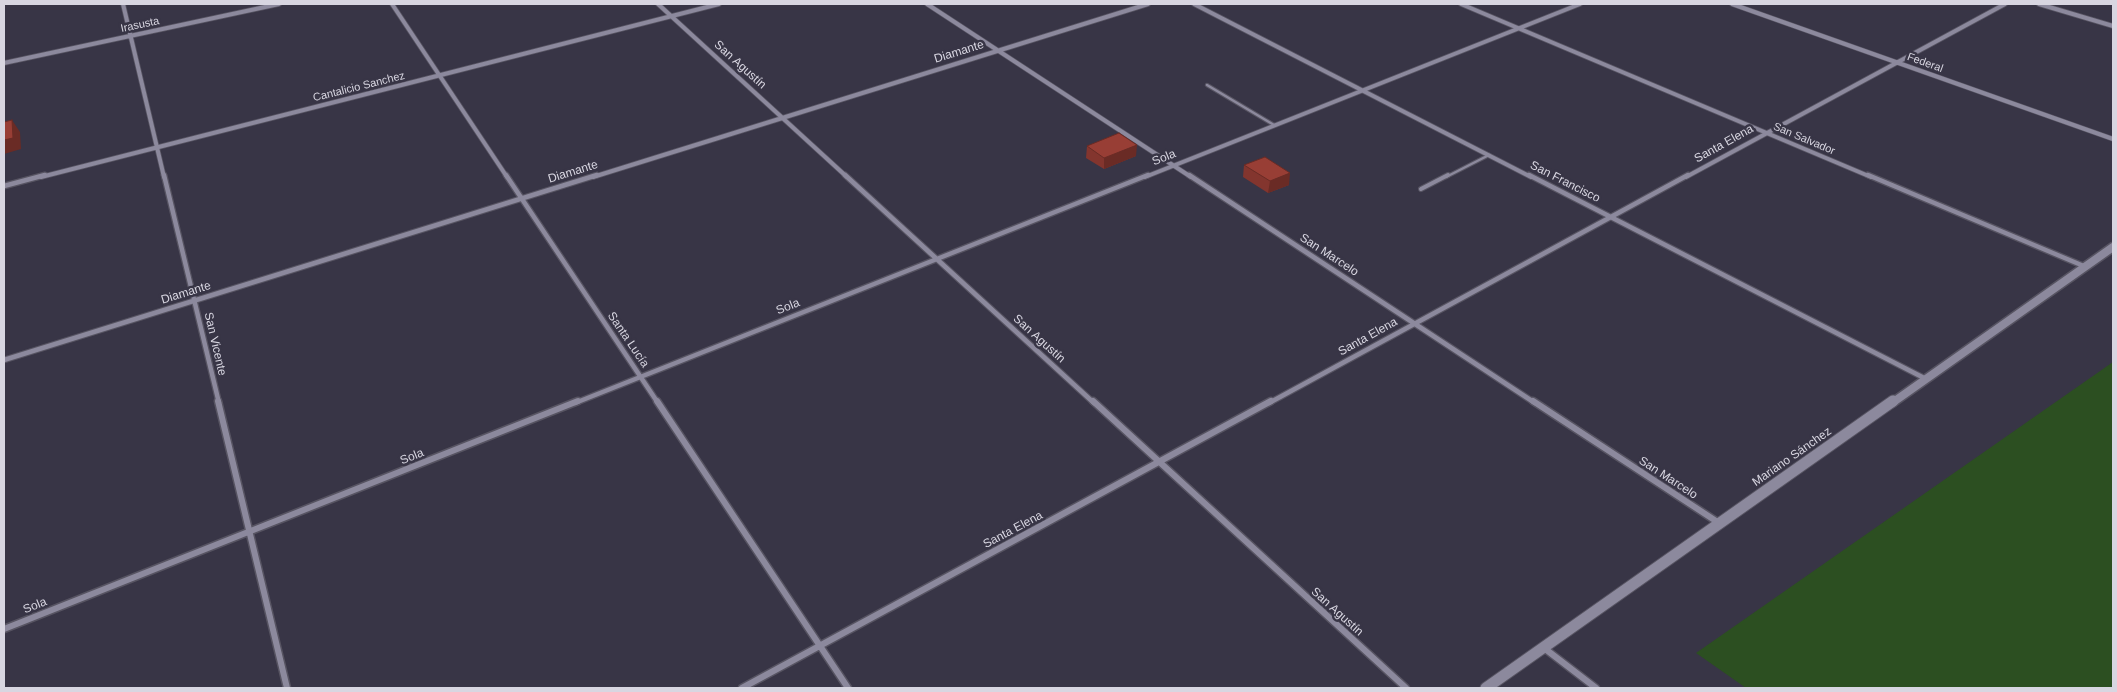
<!DOCTYPE html>
<meta charset="utf-8">
<style>
body{margin:0}
#map{position:relative;width:2117px;height:692px;overflow:hidden;background:#383546;font-family:Arial,sans-serif}
canvas{display:block}
.frame{position:absolute;inset:0;border:5px solid #d8d6e1;pointer-events:none}
</style>
<div id="map">
<canvas width="2117" height="692"></canvas>
<div class="frame"></div>
</div>
<script>
const context = document.querySelector('canvas').getContext('2d');
context.lineJoin = 'round';
function fill(path, color) {
  context.fillStyle = color;
  context.fill(path, 'evenodd');
}
function toPath(rows) {
  const path = new Path2D();
  for (const r of rows) {
    path.moveTo(r[0], r[1]);
    for (let i = 2; i < r.length; i += 2) path.lineTo(r[i], r[i + 1]);
  }
  return path;
}
function trace(path, color, width, dash) {
  context.strokeStyle = color;
  context.lineWidth = width;
  context.lineCap = dash ? 'butt' : 'round';
  context.setLineDash(dash || []);
  context.stroke(path);
}
function label(font, color, halo, rows, align = 'center') {
  context.font = font + ' Arial,sans-serif';
  context.lineWidth = 5;
  context.setLineDash([]);
  context.textBaseline = 'middle';
  context.strokeStyle = halo;
  context.fillStyle = color;
  for (const [text, x, y, turn = 0] of rows) {
    context.save();
    context.translate(x, y);
    context.rotate((+turn || 0) * Math.PI / 180);
    context.textAlign = isNaN(turn) ? turn : align;
    if (halo) context.strokeText(text, 0, 0);
    context.fillText(text, 0, 0);
    context.restore();
  }
}
fill(toPath([
 [2113,362,2113,688,1746,688,1696,653]
]), '#2c4f21');
const serviceFar1 = toPath([
 [1207,85,1274,125],
 [1446,177,1489,155]
]);
const service = toPath([
 [1421,189,1448,175]
]);
const minorFar2 = toPath([
 [123,4,164,177],
 [392,4,507,177],
 [658,4,847,177],
 [927,4,1191,177],
 [1194,4,1531,177],
 [1461,4,1871,177],
 [1732,4,2113,139],
 [2039,4,2113,26],
 [4,63,279,4],
 [41,177,719,4],
 [593,177,1148,4],
 [1145,177,1580,4],
 [1686,177,2005,4]
]);
const minorFar1 = toPath([
 [164,175,219,403],
 [506,175,658,403],
 [845,175,1094,403],
 [1189,175,1535,403],
 [1529,175,1926,379],
 [1868,175,2086,267],
 [4,186,45,175],
 [4,360,597,175],
 [575,403,1148,175],
 [1269,403,1688,175]
]);
const minor = toPath([
 [218,401,287,688],
 [657,401,848,688],
 [1093,401,1406,688],
 [1533,401,1719,523],
 [4,629,578,401],
 [1544,648,1596,688],
 [742,688,1271,401]
]);
const tertiaryFar1 = toPath([
 [1892,403,2113,247]
]);
const tertiary = toPath([
 [1486,688,1893,401]
]);
trace(serviceFar1, '#575462', 4.5);
trace(service, '#575462', 6);
trace(minorFar2, '#575462', 5.5);
trace(minorFar1, '#575462', 7);
trace(minor, '#575462', 9);
trace(tertiaryFar1, '#575462', 11);
trace(tertiary, '#575462', 13);
trace(serviceFar1, '#8c899d', 2.5);
trace(service, '#8c899d', 4);
trace(minorFar2, '#8c899d', 4);
trace(minorFar1, '#8c899d', 4.5);
trace(minor, '#8c899d', 6);
trace(tertiaryFar1, '#8c899d', 8);
trace(tertiary, '#8c899d', 11);
fill(toPath([
 [1087,146,1136,156,1104,169,1086,158],
 [1244,165,1289,185,1268,193,1243,177]
]), '#83352e');
fill(toPath([
 [12,120,20,132,21,149,4,154,4,140],
 [1137,145,1136,156,1104,169,1104,158],
 [1290,173,1289,185,1268,193,1270,181]
]), '#6a2b25');
const building = toPath([
 [12,120,13,138,4,140,4,122,12,120],
 [1119,133,1137,145,1104,158,1087,146,1119,133],
 [1265,157,1290,173,1270,181,1244,165,1265,157]
]);
fill(building, '#983e35');
trace(building, '#6a2b25', 1);
label('11px', '#d8d6e1', '#383546', [
 ["Irasusta",140,25,-12],
 ["Federal",1925,63,20],
 ["Cantalicio Sanchez",359,87,-14],
 ["San Salvador",1804,139,23]
]);
label('12px', '#d8d6e1', '#383546', [
 ["Diamante",959,52,-17],
 ["San Agustín",740,65,42],
 ["Santa Elena",1724,144,-29],
 ["Sola",1164,158,-22],
 ["Diamante",573,172,-17],
 ["San Francisco",1565,182,27],
 ["San Marcelo",1329,255,33],
 ["Diamante",186,293,-17],
 ["Sola",788,307,-22],
 ["Santa Elena",1368,337,-29],
 ["San Agustín",1039,339,42],
 ["Santa Lucía",628,340,56],
 ["San Vicente",215,344,77],
 ["Sola",412,457,-22],
 ["Mariano Sánchez",1792,457,-35],
 ["San Marcelo",1668,478,33],
 ["Santa Elena",1013,530,-28],
 ["Sola",35,606,-22],
 ["San Agustín",1337,612,42]
]);
</script>
